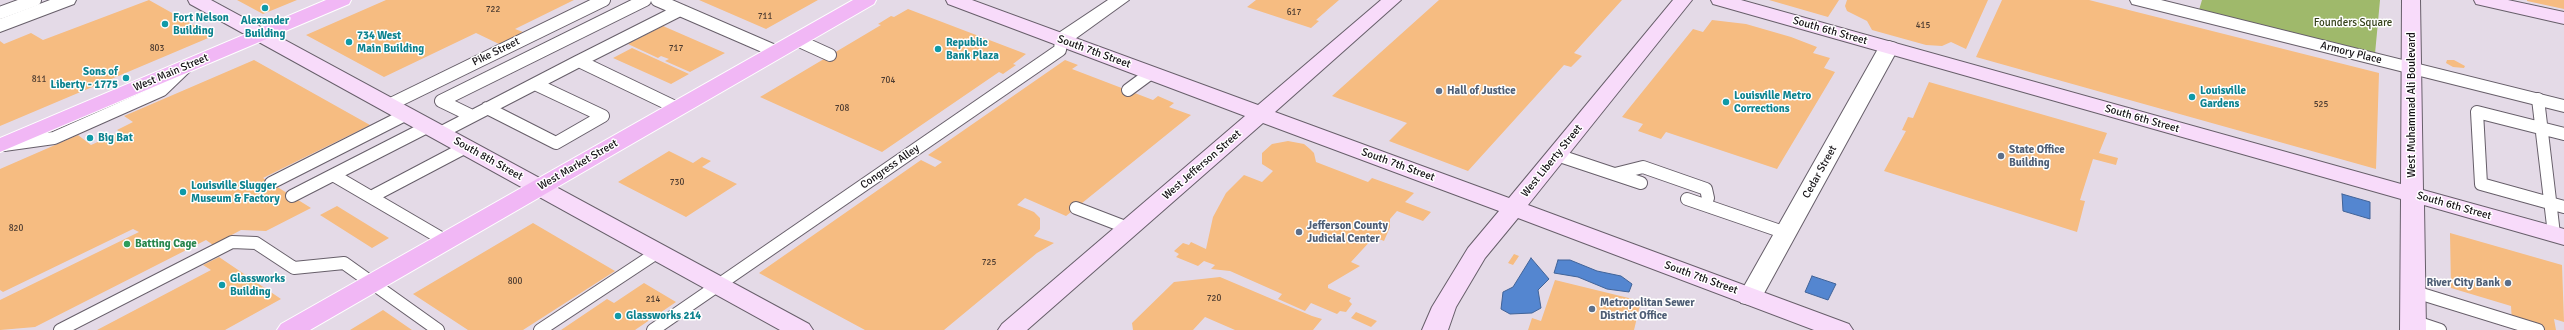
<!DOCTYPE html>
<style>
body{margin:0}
canvas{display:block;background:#e4dae7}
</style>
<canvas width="2564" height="330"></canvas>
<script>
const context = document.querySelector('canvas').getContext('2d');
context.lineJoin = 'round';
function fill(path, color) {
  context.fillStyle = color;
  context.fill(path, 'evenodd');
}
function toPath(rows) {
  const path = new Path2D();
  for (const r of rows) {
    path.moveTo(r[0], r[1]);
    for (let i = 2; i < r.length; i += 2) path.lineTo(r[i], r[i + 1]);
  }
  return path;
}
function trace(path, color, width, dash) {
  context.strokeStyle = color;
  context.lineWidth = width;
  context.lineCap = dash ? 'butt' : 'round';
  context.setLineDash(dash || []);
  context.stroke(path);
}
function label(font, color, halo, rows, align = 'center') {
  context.font = font + ' Signika,sans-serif';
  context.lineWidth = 3;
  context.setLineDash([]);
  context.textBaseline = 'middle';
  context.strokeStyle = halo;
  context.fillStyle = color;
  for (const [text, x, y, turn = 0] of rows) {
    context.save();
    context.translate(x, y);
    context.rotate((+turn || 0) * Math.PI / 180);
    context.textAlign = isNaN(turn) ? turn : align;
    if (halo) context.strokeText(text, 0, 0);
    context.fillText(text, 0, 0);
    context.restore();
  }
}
fill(toPath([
 [2202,0,2380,0,2375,54,2199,10]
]), '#9fb96b');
const water = toPath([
 [2342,194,2370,202,2370,219,2343,211,2342,194],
 [1531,258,1549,279,1538,290,1541,308,1532,313,1510,314,1501,309,1503,292,1513,287,1531,258],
 [1558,260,1570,260,1597,271,1621,276,1632,284,1629,292,1607,289,1578,277,1554,273,1558,260],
 [1812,276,1836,284,1828,300,1805,292,1812,276]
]);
fill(water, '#5486d0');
trace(water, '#416398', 1);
fill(toPath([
 [149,0,213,36,0,126,0,41,4,44,31,33,43,40],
 [237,0,297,0,263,14],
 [386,0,574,0,515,29,523,32,499,44,476,33,384,77,306,35],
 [699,0,818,0,766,29],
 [1256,0,1339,0,1316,20,1319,21,1311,28,1247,7],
 [1439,0,1622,0,1574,53,1582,56,1571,67,1564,65,1468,171,1389,141,1407,123,1332,96],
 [1769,0,1839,0,1828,17],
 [1847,0,1988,0,1966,49,1951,42,1942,46,1926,45,1872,30,1867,21,1847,11,1845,6],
 [2002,0,2089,0,2379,73,2376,169,1976,57],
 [2527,0,2564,0,2564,9,2527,1],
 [908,9,1026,54,1013,64,1016,65,1003,74,999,72,882,152,760,97,881,25,878,24,891,16,894,17],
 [1712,20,1746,24,1791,37,1817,47,1813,53,1830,58,1824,68,1835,72,1777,169,1666,132,1661,139,1638,131,1643,124,1622,117,1693,29,1703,32],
 [663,26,725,53,690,72,665,61,669,59,661,56,658,58,628,44],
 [632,48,689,74,671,84,613,58],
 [254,60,370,125,263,178,311,208,266,231,241,230,213,245,206,240,35,327,0,330,0,300,139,232,133,229,3,292,0,290,0,169,78,135,91,145,120,132,117,130,133,122,124,116],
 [1065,60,1078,65,1072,69,1153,100,1158,96,1174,103,1169,107,1191,115,1066,216,1025,198,1017,205,1034,212,1040,218,1040,229,1034,236,1054,243,1037,253,944,330,865,330,759,273,921,160,935,167,942,162,928,155],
 [2447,60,2454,60,2465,66,2464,68,2453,67,2446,63],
 [1929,82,2107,133,2099,153,2118,158,2116,165,2093,159,2080,200,2085,201,2077,232,1884,171,1906,131,1902,130,1908,117,1913,118],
 [1288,141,1304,144,1310,149,1314,153,1316,162,1368,182,1372,178,1414,193,1405,202,1431,212,1423,221,1397,211,1390,219,1390,227,1384,241,1374,237,1351,262,1360,266,1328,285,1328,288,1351,298,1349,301,1352,304,1346,312,1340,311,1337,314,1311,303,1305,311,1278,299,1282,294,1230,271,1211,269,1215,265,1204,261,1198,266,1176,257,1179,254,1174,251,1183,243,1189,245,1191,242,1206,249,1213,217,1226,193,1244,175,1262,182,1273,171,1262,164,1262,153,1272,144],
 [669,151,693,163,702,157,711,161,702,167,737,184,686,217,618,182],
 [337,206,389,238,372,248,320,215],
 [533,223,615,271,523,330,468,330,413,294],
 [2450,233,2562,265,2564,322,2554,319,2556,330,2540,330,2512,322,2511,306,2451,288],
 [1514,254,1519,256,1513,265,1508,263],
 [219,257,281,299,225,330,97,330,211,270,203,265],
 [1220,277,1312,316,1322,319,1313,330,1235,330,1205,317,1193,330,1133,330,1132,323,1174,282],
 [1555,280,1641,301,1634,330,1528,330,1532,318,1541,321],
 [644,283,676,302,635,330,561,330,607,299,614,303],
 [383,310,412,330,350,330],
 [1356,312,1377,321,1371,327,1351,318]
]), '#f6bc81');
const lane = toPath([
 [657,0,777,52],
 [0,13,35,0],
 [797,40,830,55],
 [1128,90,1151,73],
 [2538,99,2554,234],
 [389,105,604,0],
 [487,108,556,143,603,116,535,84],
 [677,108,579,61,680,10],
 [472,116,441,101,645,0],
 [440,133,579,61],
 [2564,134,2477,112,2481,184,2564,207],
 [4,145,54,138,162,90,187,66],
 [1557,155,1641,183],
 [1615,174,1643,167,1706,189,1708,198],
 [333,175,429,126],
 [271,183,407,114],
 [292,196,333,175,446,241],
 [371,197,466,147],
 [1687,199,1786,233],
 [1076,208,1128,228],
 [2412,291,2538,330],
 [2413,321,2440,330],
 [60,330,232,242,256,243,294,268,344,263,438,330],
 [540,330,658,252],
 [653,330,1060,50,1061,40]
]);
const street = toPath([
 [50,0,76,0,74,4,0,32,0,19,50,0],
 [1108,0,1129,0,1068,44,1054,44,1051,40,1054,36,1108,0],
 [2130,0,2161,0,2564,100,2564,112,2132,4,2130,0],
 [1889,41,1896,43,1899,47,1762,297,1759,303,1750,305,1741,303,1738,297,1879,47,1882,43,1889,41]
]);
const secondary = toPath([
 [188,0,211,0,809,324,813,330,780,330,190,4,188,0],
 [946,0,972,0,1258,105,1381,0,1401,0,1275,112,1509,198,1673,0,1692,0,1528,205,1849,324,1853,330,1814,330,1518,218,1485,258,1456,307,1448,330,1422,330,1432,307,1468,248,1499,211,1263,123,1027,330,998,330,1002,324,1245,116,948,4,946,0],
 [1711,0,1741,0,2401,184,2402,0,2420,0,2423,190,2564,229,2564,245,2424,205,2426,330,2400,330,2401,199,1713,4,1711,0],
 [2474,0,2508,0,2564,12,2564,24,2476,4,2474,0]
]);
const primary = toPath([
 [326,0,351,0,349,4,0,152,0,138,326,0],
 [853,0,876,0,874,4,310,330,277,330,281,324,853,0]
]);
trace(lane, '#675f6a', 14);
trace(street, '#675f6a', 2);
trace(secondary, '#675f6a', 2);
trace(primary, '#fff', 2);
trace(lane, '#fff', 12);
fill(street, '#fff');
fill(secondary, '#f8dbfa');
fill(primary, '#f1b7f5');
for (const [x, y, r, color] of [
 [265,8,4,"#0f9aa8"],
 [165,24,4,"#0f9aa8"],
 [349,42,4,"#0f9aa8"],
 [938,49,4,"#0f9aa8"],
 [126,78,4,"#0f9aa8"],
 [1439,91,4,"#5c6f8a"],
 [2192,97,4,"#0f9aa8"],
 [1726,102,4,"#0f9aa8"],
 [90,138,4,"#0f9aa8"],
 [2001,156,4,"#5c6f8a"],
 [183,192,4,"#0f9aa8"],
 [1299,232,4,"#5c6f8a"],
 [127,244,4,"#2e9e5b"],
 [2508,283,4,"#5c6f8a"],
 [222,285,4,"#0f9aa8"],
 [1592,309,4,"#5c6f8a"],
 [618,316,4,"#0f9aa8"]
]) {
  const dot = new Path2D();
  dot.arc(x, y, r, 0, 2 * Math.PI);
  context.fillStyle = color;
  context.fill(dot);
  trace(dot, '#fff', 1.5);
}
label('9px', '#4d3c31', null, [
 ["722",493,10],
 ["617",1294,13],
 ["711",765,17],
 ["415",1923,26],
 ["803",157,49],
 ["717",676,49],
 ["811",39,80],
 ["704",888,81],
 ["525",2321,105],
 ["708",842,109],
 ["730",677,183],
 ["820",16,229],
 ["725",989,263],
 ["800",515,282],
 ["720",1214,299],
 ["214",653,300]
]);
label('bold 11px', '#0d838f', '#fff', [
 ["Fort Nelson",173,18],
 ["Building",173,31],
 ["Alexander",265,21,"center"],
 ["Building",265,34,"center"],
 ["734 West",357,36],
 ["Main Building",357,49],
 ["Republic",946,43],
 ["Bank Plaza",946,56],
 ["Sons of",118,72,"right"],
 ["Liberty - 1775",118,85,"right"],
 ["Louisville",2200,91],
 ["Gardens",2200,104],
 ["Louisville Metro",1734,96],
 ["Corrections",1734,109],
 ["Big Bat",98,138],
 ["Louisville Slugger",191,186],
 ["Museum & Factory",191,199],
 ["Glassworks",230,279],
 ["Building",230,292],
 ["Glassworks 214",626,316]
], 'left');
label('11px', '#344019', '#fff', [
 ["Founders Square",2353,23]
]);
label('11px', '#151216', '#fff', [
 ["South 6th Street",1830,31,16],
 ["Pike Street",496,52,-26],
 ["South 7th Street",1094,52,20],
 ["Armory Place",2351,53,14],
 ["West Main Street",171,73,-23],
 ["West Muhammad Ali Boulevard",2412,105,-90],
 ["South 6th Street",2142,119,16],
 ["South 8th Street",488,159,29],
 ["West Liberty Street",1552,161,-51],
 ["West Market Street",578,165,-30],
 ["West Jefferson Street",1202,165,-41],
 ["South 7th Street",1398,165,20],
 ["Congress Alley",890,167,-35],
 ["Cedar Street",1820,172,-61],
 ["South 6th Street",2454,206,16],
 ["South 7th Street",1701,278,20]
]);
label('bold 11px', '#4e5e75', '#fff', [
 ["Hall of Justice",1447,91],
 ["State Office",2009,150],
 ["Building",2009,163],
 ["Jefferson County",1307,226],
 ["Judicial Center",1307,239],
 ["River City Bank",2500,283,"right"],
 ["Metropolitan Sewer",1600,303],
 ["District Office",1600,316]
], 'left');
label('bold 11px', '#27864d', '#fff', [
 ["Batting Cage",135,244]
], 'left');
</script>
